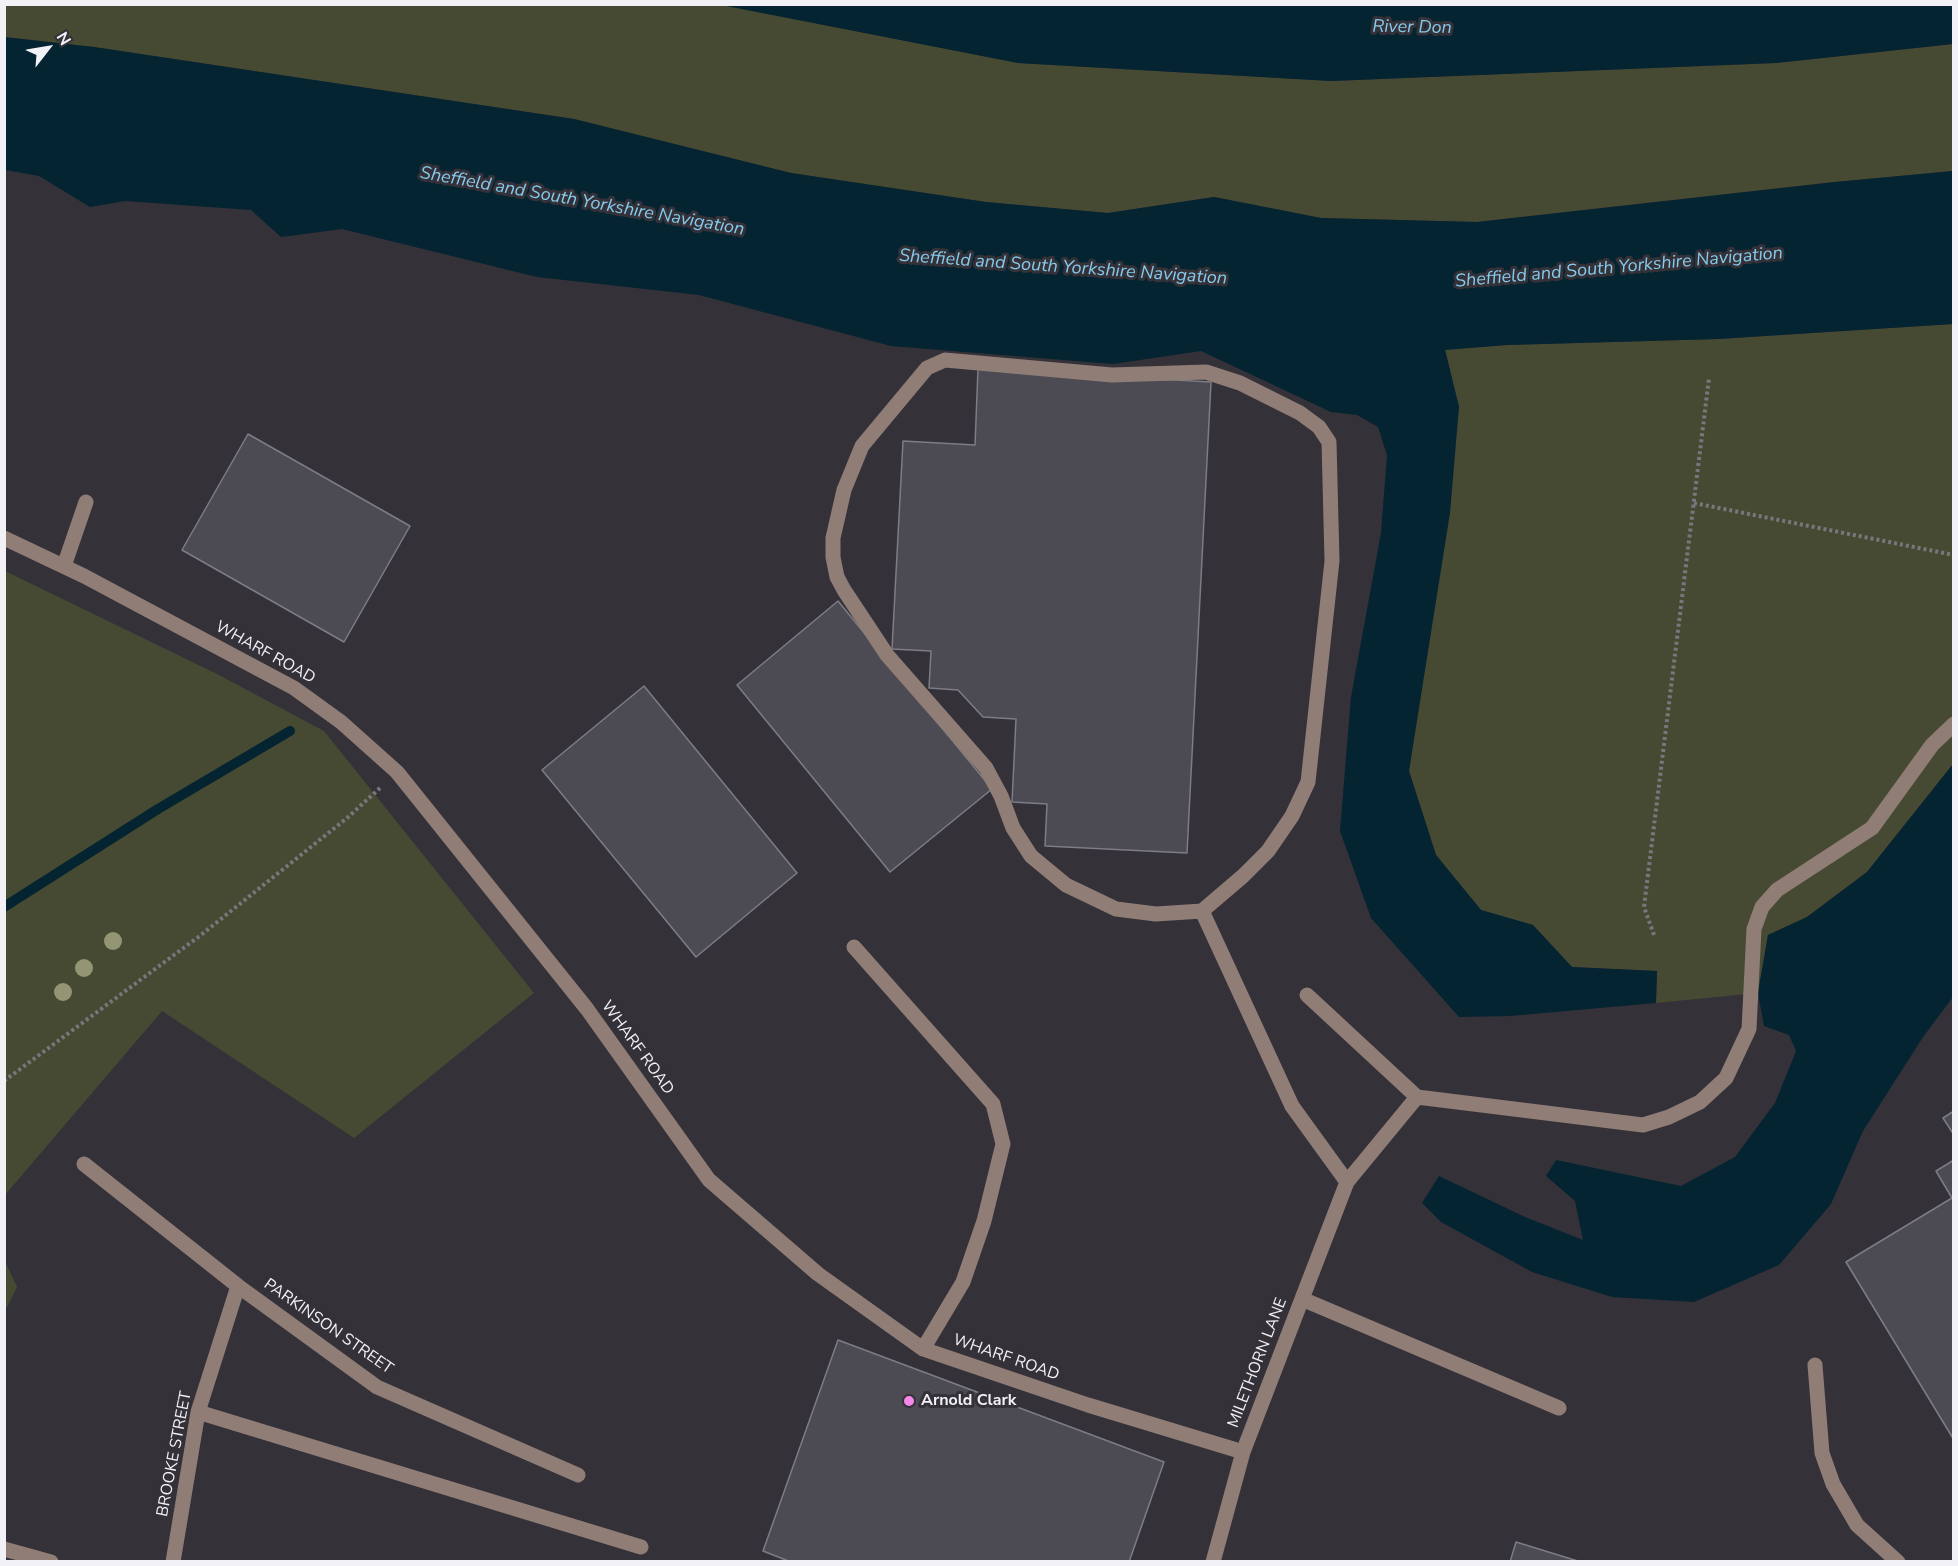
<!DOCTYPE html>
<style>
body{margin:0}
#map{position:relative;width:1958px;height:1566px;overflow:hidden;background:#343139;font-family:"Nunito Sans",sans-serif}
canvas{display:block}
.frame{position:absolute;inset:0;border:6px solid #f2f1f6;pointer-events:none}
.north{position:absolute;left:18px;top:18px;width:60px;height:60px;-webkit-text-stroke:4px #343139;paint-order:stroke;rotate:59deg;font-size:16px;font-weight:700;line-height:24px;text-align:center;color:#f2f1f6}
.north::after{content:'';display:block;margin:auto;width:21px;height:27px;background:#f2f1f6;clip-path:polygon(50% 0,100% 100%,50% 72%,0 100%)}
</style>
<div id="map">
<canvas width="1958" height="1566"></canvas>
<div class="frame"></div>
<div class="north">N</div>
</div>
<script>
const context = document.querySelector('canvas').getContext('2d');
context.lineJoin = 'round';
function fill(path, color) {
  context.fillStyle = color;
  context.fill(path, 'evenodd');
}
function toPath(rows) {
  const path = new Path2D();
  for (const r of rows) {
    path.moveTo(r[0], r[1]);
    for (let i = 2; i < r.length; i += 2) path.lineTo(r[i], r[i + 1]);
  }
  return path;
}
function trace(path, color, width, dash) {
  context.strokeStyle = color;
  context.lineWidth = width;
  context.lineCap = dash ? 'butt' : 'round';
  context.setLineDash(dash || []);
  context.stroke(path);
}
function label(font, color, halo, rows, align = 'center') {
  context.font = font + ' "Nunito Sans",sans-serif';
  context.lineWidth = 6;
  context.setLineDash([]);
  context.textBaseline = 'middle';
  context.strokeStyle = halo;
  context.fillStyle = color;
  for (const [text, x, y, turn = 0] of rows) {
    context.save();
    context.translate(x, y);
    context.rotate((+turn || 0) * Math.PI / 180);
    context.textAlign = isNaN(turn) ? turn : align;
    if (halo) context.strokeText(text, 0, 0);
    context.fillText(text, 0, 0);
    context.restore();
  }
}
fill(toPath([
 [5,4,721,4,1018,63,1331,81,1776,63,1953,44,1953,171,1835,182,1477,222,1321,218,1214,197,1108,213,986,202,791,173,574,119,94,47,5,37],
 [1953,324,1953,764,1867,872,1807,917,1768,935,1758,993,1656,1003,1657,971,1572,967,1533,925,1481,910,1436,855,1409,771,1459,407,1445,349,1507,345,1718,339],
 [5,571,217,674,324,731,534,993,354,1138,162,1011,5,1195],
 [4,1259,17,1287,5,1311,4,1311]
]), '#474a32');
fill(toPath([
 [1953,4,1953,44,1776,63,1331,81,1018,63,721,5],
 [4,37,94,47,574,119,791,173,986,202,1108,213,1214,197,1321,218,1477,222,1835,182,1953,171,1953,324,1718,339,1507,345,1445,350,1459,407,1450,513,1409,771,1436,855,1481,910,1533,925,1572,967,1657,971,1656,1003,1510,1016,1459,1017,1371,918,1340,831,1351,697,1381,533,1387,455,1378,427,1357,415,1331,412,1201,351,1113,364,891,346,699,295,537,277,342,229,281,237,251,210,125,201,90,207,39,176,5,170],
 [1953,764,1953,997,1923,1037,1863,1131,1831,1204,1779,1265,1694,1302,1612,1297,1532,1272,1441,1222,1422,1203,1439,1176,1525,1217,1583,1240,1575,1201,1546,1176,1556,1160,1681,1186,1735,1157,1775,1103,1796,1051,1789,1035,1764,1026,1758,993,1768,935,1807,917,1867,872]
]), '#042431');
trace(toPath([
 [4,907,158,809,290,731]
]), '#042431', 10);
const building = toPath([
 [978,369,1211,382,1187,853,1045,846,1047,804,1012,802,1016,719,983,717,958,690,929,688,931,651,892,649,903,441,975,445,978,369],
 [248,434,410,526,344,642,182,550,248,434],
 [838,601,992,789,890,872,737,685,838,601],
 [644,686,797,873,696,957,542,770,644,686],
 [1954,1111,1954,1135,1943,1118,1954,1111],
 [1954,1160,1954,1440,1846,1262,1952,1198,1936,1171,1954,1160],
 [838,1340,1164,1462,1129,1562,791,1562,763,1551,838,1340],
 [1516,1542,1581,1562,1510,1562,1516,1542]
]);
fill(building, '#4c4a52');
trace(building, '#7e7c85', 1.5);
trace(toPath([
 [1694,503,1954,555],
 [1654,935,1644,907,1709,378],
 [4,1081,201,935,347,818,380,788]
]), '#79767d', 4, [3, 3]);
trace(toPath([
 [4,538,84,576,294,688,341,722,397,772,587,1009,709,1180,818,1274,923,1349,1088,1405,1243,1452],
 [64,566,86,502],
 [1202,911,1156,914,1116,909,1066,885,1031,856,1013,828,1001,796,986,768,887,655,844,590,837,577,833,557,833,538,844,490,862,446,927,368,945,360,1112,375,1206,372,1240,383,1300,413,1319,427,1329,442,1332,561,1308,782,1292,816,1268,851,1243,876,1202,911,1292,1106,1347,1182],
 [854,947,993,1104,1003,1144,984,1221,963,1282,923,1349],
 [1307,995,1417,1097],
 [84,1164,238,1286,377,1387,578,1475],
 [1302,1299,1559,1408],
 [1815,1365,1822,1453,1833,1484,1857,1525,1898,1562],
 [198,1412,641,1547],
 [4,1549,51,1562],
 [173,1562,198,1412,238,1286],
 [1213,1562,1243,1452,1347,1182,1417,1097,1643,1125,1669,1117,1700,1102,1726,1078,1749,1029,1754,929,1762,907,1777,890,1872,828,1932,745,1954,724]
]), '#8f7d76', 15);
context.fillStyle = '#939575';
for (const [x, y] of [
 [113,941],
 [84,968],
 [63,992]
]) {
  context.beginPath();
  context.arc(x, y, 9, 0, 2 * Math.PI);
  context.fill();
}
for (const [x, y, r, color] of [
 [909,1401,6,"#f788eb"]
]) {
  const dot = new Path2D();
  dot.arc(x, y, r, 0, 2 * Math.PI);
  context.fillStyle = color;
  context.fill(dot);
  trace(dot, '#343139', 2);
}
label('16px', '#f2f1f6', '#343139', [
 ["WHARF ROAD",265,653,29],
 ["WHARF ROAD",637,1048,54],
 ["PARKINSON STREET",328,1327,35],
 ["WHARF ROAD",1006,1358,19],
 ["MILETHORN LANE",1258,1363,-69],
 ["BROOKE STREET",175,1454,-79]
]);
label('bold 16px', '#f2f1f6', '#343139', [
 ["Arnold Clark",921,1401]
], 'left');
label('italic 18px', '#83caeb', '#343139', [
 ["River Don",1412,28,1],
 ["Sheffield and South Yorkshire Navigation",582,202,10],
 ["Sheffield and South Yorkshire Navigation",1063,268,4],
 ["Sheffield and South Yorkshire Navigation",1619,268,-5]
]);
</script>
